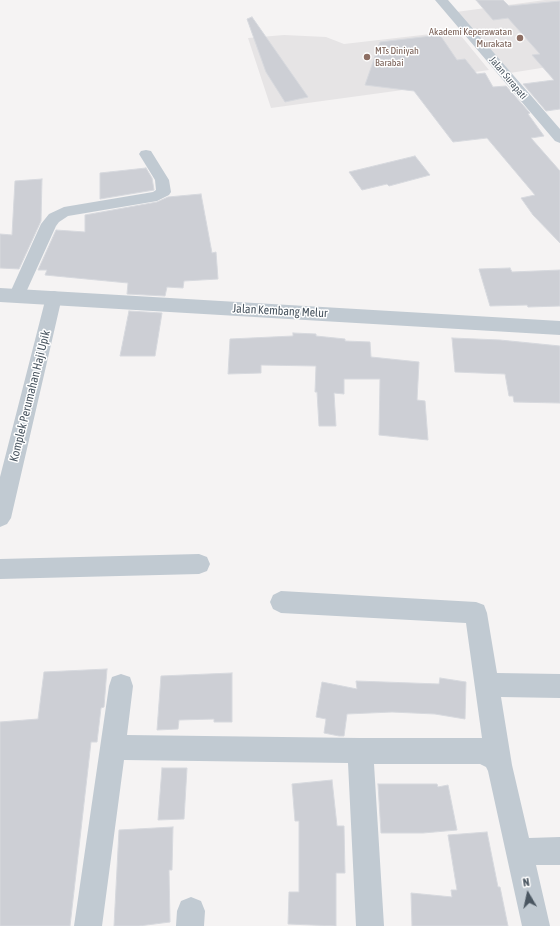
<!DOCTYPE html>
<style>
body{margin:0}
#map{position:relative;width:560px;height:926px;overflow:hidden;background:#f5f3f3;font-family:"Asap Condensed",sans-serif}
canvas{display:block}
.north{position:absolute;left:508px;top:874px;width:40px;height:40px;-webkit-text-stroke:3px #fff;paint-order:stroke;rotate:351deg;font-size:11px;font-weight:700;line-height:16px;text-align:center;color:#4a5661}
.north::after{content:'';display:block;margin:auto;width:14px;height:18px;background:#4a5661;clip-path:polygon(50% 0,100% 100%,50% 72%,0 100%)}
</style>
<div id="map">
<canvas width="560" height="926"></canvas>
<div class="north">N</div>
</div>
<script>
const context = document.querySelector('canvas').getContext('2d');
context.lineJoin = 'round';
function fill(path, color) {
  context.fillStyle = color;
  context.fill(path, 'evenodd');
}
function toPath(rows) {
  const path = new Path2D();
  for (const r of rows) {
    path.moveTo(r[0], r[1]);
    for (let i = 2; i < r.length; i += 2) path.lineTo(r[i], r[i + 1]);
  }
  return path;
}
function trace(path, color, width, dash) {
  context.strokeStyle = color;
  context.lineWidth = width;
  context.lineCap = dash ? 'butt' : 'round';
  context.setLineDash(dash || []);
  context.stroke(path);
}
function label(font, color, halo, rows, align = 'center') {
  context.font = font + ' "Asap Condensed",sans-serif';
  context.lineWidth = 3;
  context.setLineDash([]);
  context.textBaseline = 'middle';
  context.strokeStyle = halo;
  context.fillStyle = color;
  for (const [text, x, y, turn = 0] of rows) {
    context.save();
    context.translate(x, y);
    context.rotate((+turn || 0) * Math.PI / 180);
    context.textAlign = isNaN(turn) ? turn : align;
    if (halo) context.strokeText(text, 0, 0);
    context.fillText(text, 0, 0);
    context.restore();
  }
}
fill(toPath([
 [545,0,560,0,560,65,510,73,456,12],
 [457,31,489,70,406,82,410,89,271,108,248,38,284,35,326,37,344,44]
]), '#e6e4e5');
const building = toPath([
 [476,0,503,0,509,6,560,1,560,109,546,111,523,84,554,80,532,55,540,54,508,18,493,20,476,0],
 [252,17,308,97,285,102,266,72,247,19,252,17],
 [440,35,457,60,465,59,477,74,485,73,493,87,506,86,530,113,528,114,544,136,531,138,560,171,560,243,533,215,521,198,535,195,487,138,453,142,414,91,365,85,380,42,440,35],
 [415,156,430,175,389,186,387,184,362,190,349,172,415,156],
 [146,168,152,178,154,190,100,199,100,173,146,168],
 [42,179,41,221,19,269,0,268,0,234,12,235,15,181,42,179],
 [201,194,212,253,216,252,218,279,184,281,183,288,167,287,165,296,127,294,128,283,45,275,47,270,38,270,56,230,85,232,85,215,157,202,168,197,201,194],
 [510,268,512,272,560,270,560,306,528,307,527,305,490,306,479,269,510,268],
 [129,311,162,313,155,356,120,356,129,311],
 [293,333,316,334,316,336,345,339,345,341,370,342,371,357,419,362,417,400,425,401,428,440,379,435,380,379,344,379,344,394,334,393,336,426,319,426,317,392,315,392,316,366,261,365,261,373,228,374,230,339,293,336,293,333],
 [452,338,500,340,560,346,560,403,514,402,513,396,509,396,505,374,455,372,452,338],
 [107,669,104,707,101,708,97,742,91,742,70,926,0,926,0,722,38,719,44,672,107,669],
 [232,673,232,722,214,722,214,719,179,720,178,729,157,730,161,676,232,673],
 [440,678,466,682,465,719,435,714,392,712,347,714,344,736,339,736,324,733,326,719,316,717,322,682,357,689,356,681,439,684,440,678],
 [162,768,187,768,184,819,158,820,162,768],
 [332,780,337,826,344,826,345,873,336,873,336,926,288,924,289,892,299,892,299,821,295,821,292,784,332,780],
 [378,784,437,784,438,787,448,785,457,830,423,833,381,833,378,784],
 [173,827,172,870,169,870,170,922,139,926,114,926,119,830,173,827],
 [487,832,498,887,500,887,508,926,412,926,411,893,452,897,451,890,457,890,448,835,487,832]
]);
fill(building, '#cdcfd5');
trace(building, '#d7d9de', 1);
fill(toPath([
 [146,150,151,151,169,180,171,192,169,195,157,201,68,216,59,222,56,226,23,299,17,301,11,299,9,295,41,224,49,214,64,207,153,192,156,190,155,180,139,154,141,151,146,150],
 [54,291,60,293,62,297,11,518,7,524,0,527,0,477,46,297,48,293,54,291],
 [199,554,207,557,210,564,207,571,199,574,0,579,0,559,199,554],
 [281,591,476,602,484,605,487,613,497,673,560,674,560,698,501,697,512,765,529,838,560,837,560,865,536,865,550,926,522,926,488,771,486,767,480,764,374,764,384,926,356,926,348,763,124,760,102,926,74,926,109,686,112,677,121,674,130,677,133,686,127,735,360,738,482,738,466,623,281,613,273,609,270,602,273,595,281,591],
 [191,897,201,901,205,911,204,926,176,926,177,911,181,901,191,897]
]), '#c1cad2');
fill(toPath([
 [435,0,448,0,560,129,560,143,555,141,435,0],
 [0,288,560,321,560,335,0,302,0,288]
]), '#c1cad2');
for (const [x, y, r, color] of [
 [520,38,4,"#8d6e63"],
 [367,57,4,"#8d6e63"]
]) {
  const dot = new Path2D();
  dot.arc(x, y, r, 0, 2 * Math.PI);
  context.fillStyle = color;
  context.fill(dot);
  trace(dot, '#fff', 1.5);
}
label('10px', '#785e54', '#fff', [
 ["Akademi Keperawatan",512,32],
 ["Murakata",512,44],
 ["MTs Diniyah",375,51,"left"],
 ["Barabai",375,63,"left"]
], 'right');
label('10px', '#4a5661', '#fff', [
 ["Jalan Surapati",508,78,50]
]);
label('12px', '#4a5661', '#fff', [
 ["Jalan Kembang Melur",280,311,3],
 ["Komplek Perumahan Haji Upik",30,396,-76]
]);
</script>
